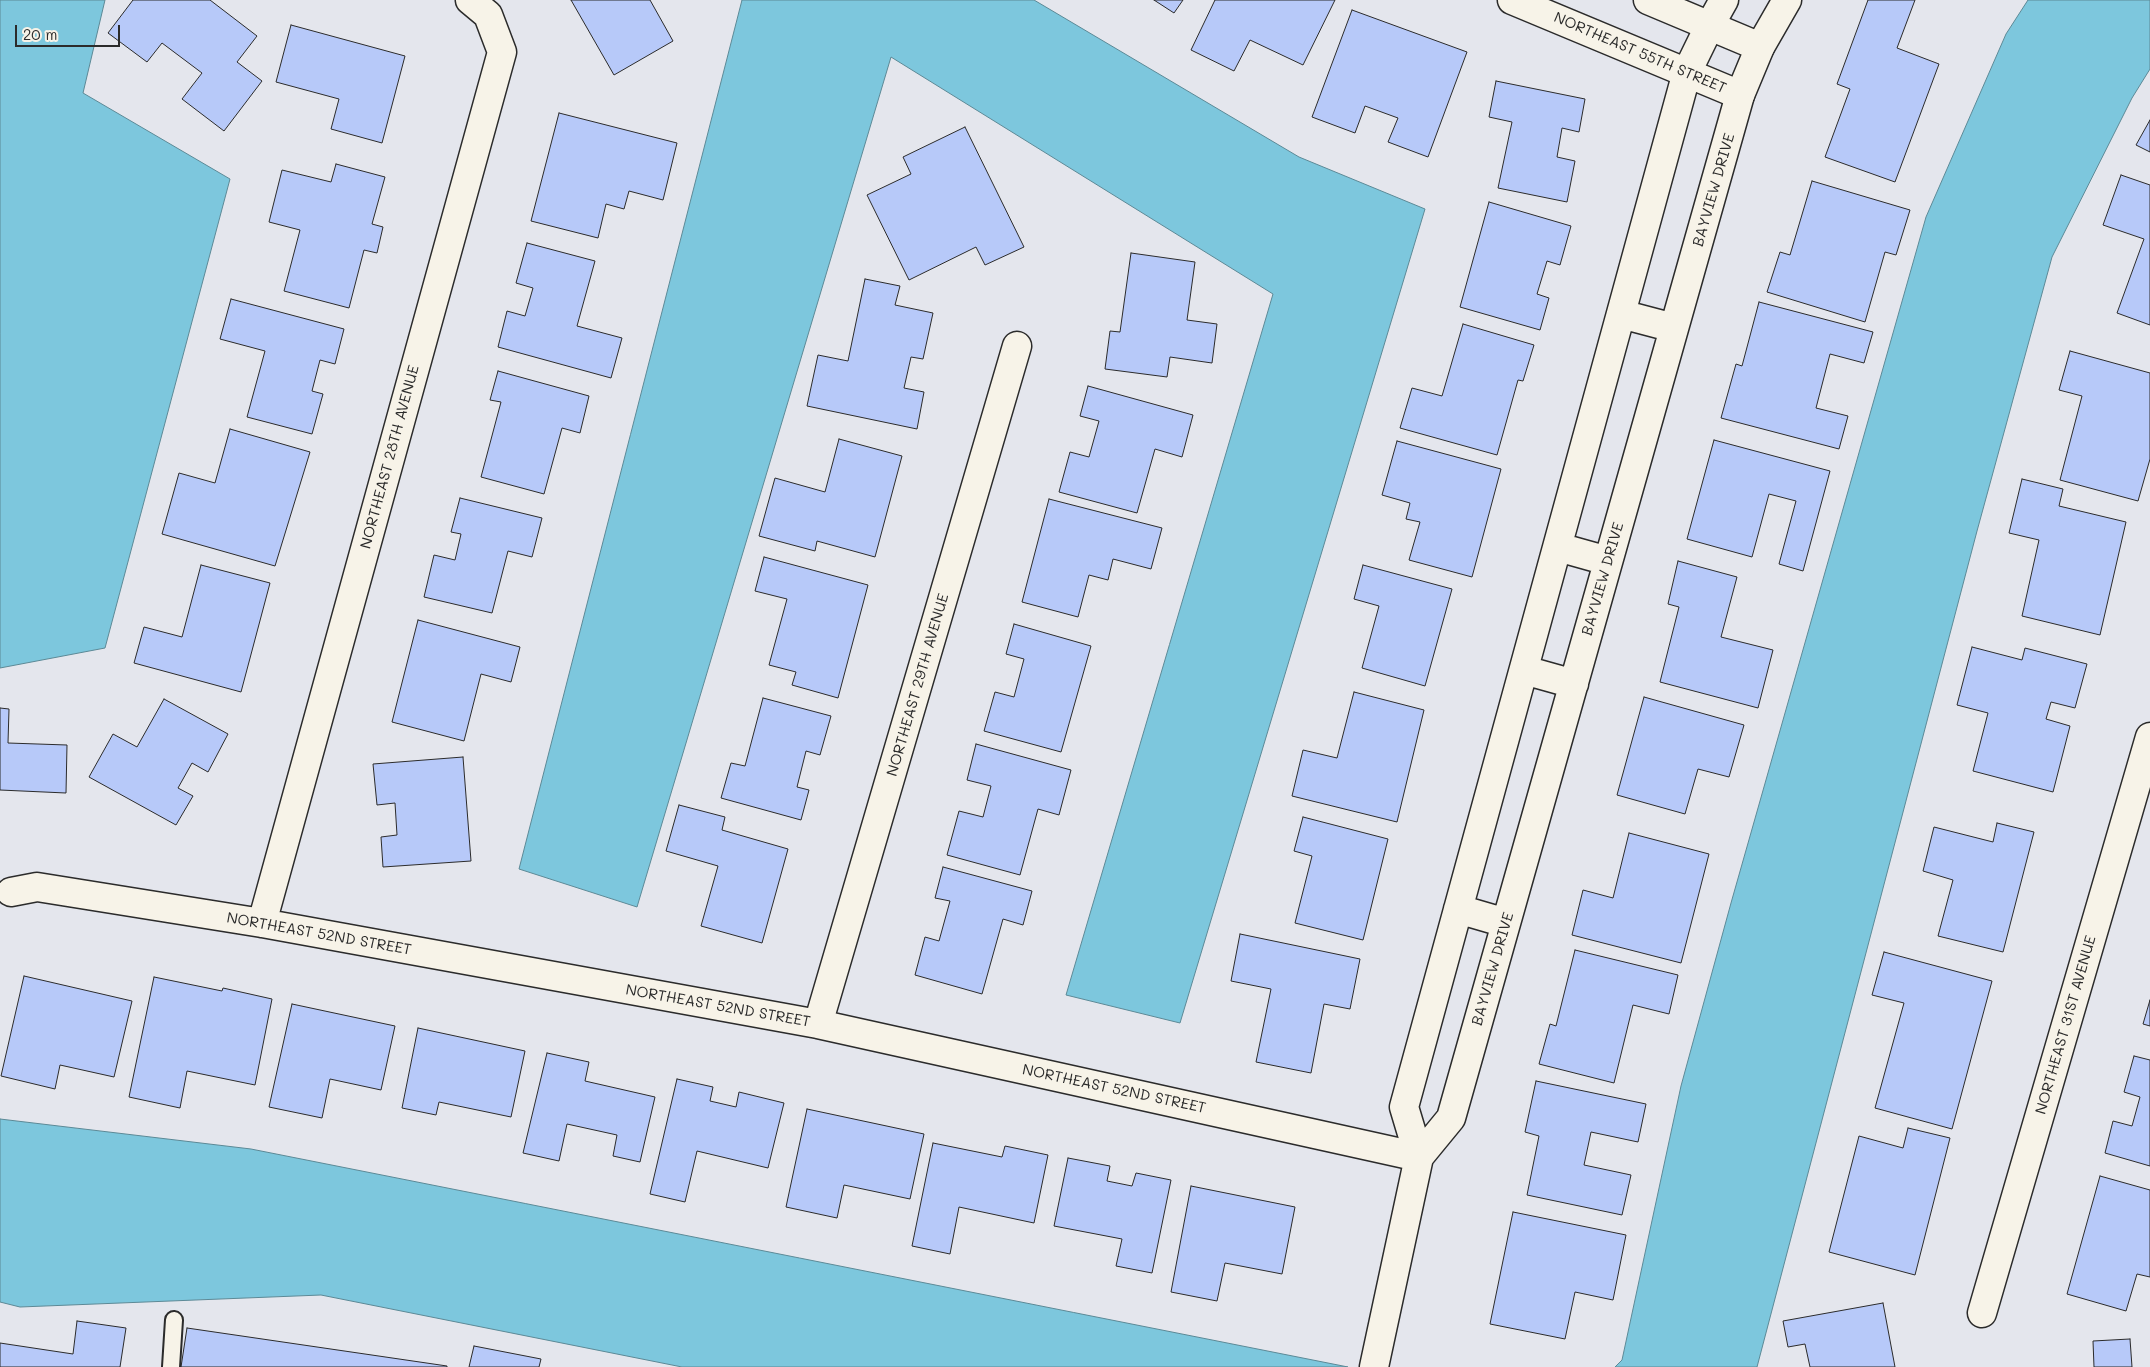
<!DOCTYPE html>
<style>
body{margin:0}
#map{position:relative;width:2150px;height:1367px;overflow:hidden;background:#e4e6ed;font-family:Mali,sans-serif}
canvas{display:block}
.scale{position:absolute;left:15px;top:25px;width:105px;height:22px;box-sizing:border-box;border:2px solid #2b2b2b;border-top:0;padding-left:6px;font-size:15px;line-height:18px;white-space:nowrap;color:#2b2b2b;-webkit-text-stroke:4px #f7f3e8;paint-order:stroke}
</style>
<div id="map">
<canvas width="2150" height="1367"></canvas>
<div class="scale">20 m</div>
</div>
<script>
const context = document.querySelector('canvas').getContext('2d');
context.lineJoin = 'round';
function fill(path, color) {
  context.fillStyle = color;
  context.fill(path, 'evenodd');
}
function toPath(rows) {
  const path = new Path2D();
  for (const r of rows) {
    path.moveTo(r[0], r[1]);
    for (let i = 2; i < r.length; i += 2) path.lineTo(r[i], r[i + 1]);
  }
  return path;
}
function trace(path, color, width, dash) {
  context.strokeStyle = color;
  context.lineWidth = width;
  context.lineCap = dash ? 'butt' : 'round';
  context.setLineDash(dash || []);
  context.stroke(path);
}
function label(font, color, halo, rows, align = 'center') {
  context.font = font + ' Mali,sans-serif';
  context.lineWidth = 5;
  context.setLineDash([]);
  context.textBaseline = 'middle';
  context.strokeStyle = halo;
  context.fillStyle = color;
  for (const [text, x, y, turn = 0] of rows) {
    context.save();
    context.translate(x, y);
    context.rotate((+turn || 0) * Math.PI / 180);
    context.textAlign = isNaN(turn) ? turn : align;
    if (halo) context.strokeText(text, 0, 0);
    context.fillText(text, 0, 0);
    context.restore();
  }
}
const water = toPath([
 [0,0,105,0,83,93,230,179,105,648,0,668,0,0],
 [742,0,1034,0,1299,157,1425,209,1180,1023,1066,995,1273,294,891,57,637,907,519,869,742,0],
 [2028,0,2150,0,2150,69,2132,98,2052,257,1977,531,1757,1367,1615,1367,1622,1360,1681,1086,1731,903,1926,217,2006,34,2028,0],
 [0,1119,251,1149,1348,1367,682,1367,321,1295,20,1307,0,1302,0,1119]
]);
fill(water, '#7dc7dd');
trace(water, '#5c8996', 1);
const building = toPath([
 [133,0,210,0,257,36,237,62,262,81,224,131,182,99,202,73,162,43,147,62,108,33,133,0],
 [571,0,650,0,673,41,614,75,571,0],
 [1154,0,1183,0,1174,13,1154,0],
 [1215,0,1335,0,1303,65,1250,40,1234,71,1191,50,1215,0],
 [1868,0,1915,0,1897,48,1939,64,1895,182,1825,157,1850,89,1837,84,1868,0],
 [1352,10,1467,52,1428,157,1388,142,1398,118,1365,106,1355,133,1312,117,1352,10],
 [291,25,405,56,382,143,331,129,339,99,276,82,291,25],
 [1496,81,1585,99,1579,132,1562,128,1557,157,1575,161,1567,202,1498,188,1512,122,1489,117,1496,81],
 [559,113,677,143,663,200,629,191,624,209,606,204,598,238,531,221,559,113],
 [2150,120,2150,152,2136,145,2150,120],
 [965,127,1024,247,985,265,976,247,909,280,867,195,911,174,903,157,965,127],
 [336,164,385,177,372,224,383,227,377,253,364,250,349,308,284,291,300,230,269,222,282,170,331,182,336,164],
 [2121,175,2150,185,2150,325,2117,313,2144,239,2103,225,2121,175],
 [1812,181,1910,210,1896,255,1885,252,1865,322,1767,292,1780,252,1790,255,1812,181],
 [1489,202,1571,226,1560,265,1547,261,1537,294,1549,298,1540,330,1460,307,1489,202],
 [527,243,595,261,577,326,622,338,611,378,498,347,507,311,525,316,533,288,516,283,527,243],
 [1131,253,1195,262,1187,320,1217,324,1212,363,1170,357,1167,377,1105,369,1110,331,1120,332,1131,253],
 [865,279,900,286,895,305,933,313,923,359,911,357,904,388,924,392,917,429,807,406,818,355,848,361,865,279],
 [231,299,344,329,335,364,320,360,312,391,323,394,312,434,247,417,265,351,220,339,231,299],
 [1759,302,1873,332,1864,363,1830,354,1816,408,1848,416,1839,449,1721,418,1736,364,1742,366,1759,302],
 [1463,324,1534,345,1523,381,1518,380,1497,455,1400,428,1412,388,1442,396,1463,324],
 [2070,351,2150,373,2150,459,2138,501,2060,480,2082,396,2059,390,2070,351],
 [498,371,589,396,580,433,562,428,544,494,481,477,501,402,490,400,498,371],
 [1088,386,1193,415,1182,457,1155,449,1137,513,1059,492,1070,452,1089,457,1099,421,1080,416,1088,386],
 [230,429,310,452,275,566,162,534,179,473,215,483,230,429],
 [839,439,902,456,875,557,817,541,815,551,759,536,775,478,825,492,839,439],
 [1714,440,1830,471,1803,571,1779,564,1796,501,1769,494,1752,557,1687,539,1714,440],
 [1397,441,1501,469,1472,577,1409,560,1420,522,1406,519,1410,503,1382,495,1397,441],
 [2022,479,2063,489,2059,506,2126,522,2100,635,2022,616,2039,540,2009,533,2022,479],
 [460,498,542,518,532,557,508,551,492,613,424,597,434,555,455,560,461,534,451,532,460,498],
 [1049,499,1162,528,1151,569,1113,559,1108,580,1089,575,1078,617,1022,602,1049,499],
 [764,557,868,585,838,698,792,685,796,672,769,665,787,599,755,591,764,557],
 [1678,561,1737,577,1721,637,1773,650,1758,708,1660,682,1679,607,1668,604,1678,561],
 [201,565,270,583,241,692,134,663,144,627,182,637,201,565],
 [1363,565,1452,589,1425,686,1362,668,1379,606,1354,599,1363,565],
 [418,620,520,647,511,682,481,674,464,741,392,722,418,620],
 [1014,624,1091,646,1061,752,984,731,995,692,1014,697,1024,659,1006,654,1014,624],
 [1972,647,2022,660,2025,648,2087,664,2075,708,2051,702,2046,719,2070,726,2053,792,1973,771,1988,713,1957,705,1972,647],
 [1354,692,1424,710,1397,822,1292,796,1303,750,1337,758,1354,692],
 [1644,697,1744,725,1729,777,1698,769,1685,814,1617,795,1644,697],
 [763,698,831,716,820,755,806,751,797,787,809,790,801,820,721,798,731,763,745,766,763,698],
 [164,699,228,734,208,772,192,763,178,788,193,796,176,825,89,777,113,734,137,747,164,699],
 [0,708,9,709,8,743,67,745,66,793,0,790,0,708],
 [976,744,1071,770,1059,815,1038,809,1020,875,947,855,959,811,983,817,991,786,967,780,976,744],
 [463,757,471,861,383,867,381,837,397,835,395,803,377,805,373,764,463,757],
 [679,805,725,817,722,830,788,849,762,943,701,926,718,866,666,851,679,805],
 [1303,817,1388,839,1363,940,1295,923,1312,856,1294,851,1303,817],
 [1997,823,2034,832,2003,952,1938,936,1953,880,1923,871,1934,827,1993,842,1997,823],
 [1629,833,1709,854,1681,963,1572,935,1583,890,1613,898,1629,833],
 [943,867,1032,891,1023,925,1003,919,982,994,915,975,925,937,939,941,950,901,935,898,943,867],
 [1240,934,1360,959,1350,1009,1324,1004,1311,1073,1256,1062,1271,989,1231,981,1240,934],
 [1575,950,1678,975,1669,1014,1633,1005,1614,1083,1539,1064,1550,1024,1556,1026,1575,950],
 [1884,952,1992,981,1952,1129,1875,1108,1904,1003,1872,995,1884,952],
 [24,976,132,1001,114,1077,60,1065,55,1089,1,1076,24,976],
 [154,977,222,991,223,988,272,999,255,1085,187,1071,180,1108,129,1097,154,977],
 [2150,1000,2150,1026,2143,1024,2150,1000],
 [292,1004,395,1026,381,1090,330,1079,322,1118,269,1107,292,1004],
 [418,1028,525,1051,511,1117,439,1102,436,1115,402,1108,418,1028],
 [547,1053,589,1062,585,1081,655,1097,640,1162,613,1156,617,1135,567,1124,559,1161,523,1153,547,1053],
 [2134,1056,2150,1060,2150,1166,2105,1153,2113,1121,2132,1126,2140,1097,2124,1092,2134,1056],
 [677,1079,713,1087,710,1101,736,1107,739,1092,784,1103,768,1168,697,1151,685,1202,650,1194,677,1079],
 [1536,1081,1646,1104,1638,1142,1591,1132,1584,1165,1631,1175,1622,1215,1527,1195,1539,1136,1525,1132,1536,1081],
 [807,1109,924,1134,910,1199,844,1185,837,1218,786,1207,807,1109],
 [1908,1128,1950,1138,1915,1275,1829,1252,1859,1136,1903,1148,1908,1128],
 [933,1143,1002,1157,1005,1146,1048,1155,1034,1223,959,1207,950,1254,912,1246,933,1143],
 [1068,1158,1110,1166,1107,1181,1132,1186,1136,1173,1171,1180,1152,1273,1116,1266,1122,1239,1054,1226,1068,1158],
 [2100,1176,2150,1190,2150,1277,2137,1274,2126,1311,2067,1294,2100,1176],
 [1191,1186,1295,1207,1282,1274,1225,1263,1217,1301,1171,1292,1191,1186],
 [1513,1212,1626,1235,1613,1300,1575,1292,1565,1339,1490,1324,1513,1212],
 [1883,1303,1895,1367,1810,1367,1805,1344,1788,1347,1783,1321,1883,1303],
 [77,1321,126,1328,120,1367,0,1367,0,1343,73,1354,77,1321],
 [187,1328,447,1366,447,1367,181,1367,187,1328],
 [2130,1339,2132,1367,2094,1367,2093,1341,2130,1339],
 [474,1346,541,1359,539,1367,469,1367,474,1346]
]);
fill(building, '#b7c9f9');
trace(building, '#2b2b2b', 1);
const service = toPath([
 [171,1367,174,1320]
]);
const minor = toPath([
 [1512,0,1740,95],
 [1648,0,1760,47],
 [11,892,37,887,262,923,818,1024,1419,1157],
 [262,923,502,52,488,15,470,0],
 [818,1024,1017,346],
 [1982,1313,2150,737]
]);
const tertiary = toPath([
 [1621,314,1674,328],
 [1558,547,1608,561],
 [1524,670,1574,684],
 [1458,909,1506,923],
 [1419,1157,1404,1107,1687,72,1710,25,1724,0],
 [1374,1367,1419,1157,1451,1118,1740,95,1760,47,1787,0]
]);
trace(service, '#2b2b2b', 20);
trace(minor, '#2b2b2b', 31);
trace(tertiary, '#2b2b2b', 31);
trace(service, '#f7f3e8', 16);
trace(minor, '#f7f3e8', 28);
trace(tertiary, '#f7f3e8', 28);
label('15px', '#2b2b2b', '#f7f3e8', [
 ["NORTHEAST 55TH STREET",1640,53,23],
 ["BAYVIEW DRIVE",1714,190,-74],
 ["NORTHEAST 28TH AVENUE",390,457,-75],
 ["BAYVIEW DRIVE",1603,579,-74],
 ["NORTHEAST 29TH AVENUE",918,685,-74],
 ["NORTHEAST 52ND STREET",319,934,10],
 ["BAYVIEW DRIVE",1493,969,-74],
 ["NORTHEAST 52ND STREET",718,1006,10],
 ["NORTHEAST 31ST AVENUE",2066,1025,-74],
 ["NORTHEAST 52ND STREET",1114,1089,12]
]);
</script>
